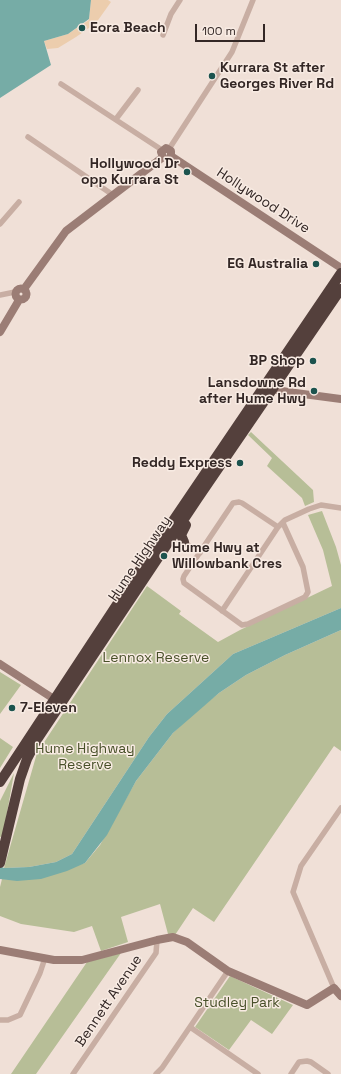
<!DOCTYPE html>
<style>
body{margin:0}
#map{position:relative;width:341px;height:1074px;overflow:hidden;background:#f0e0d7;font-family:"Space Grotesk",sans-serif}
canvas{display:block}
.scale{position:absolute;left:195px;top:24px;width:70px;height:18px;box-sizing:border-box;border:2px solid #332725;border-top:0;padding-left:5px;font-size:12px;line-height:14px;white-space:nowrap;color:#332725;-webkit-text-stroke:3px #f8ebe3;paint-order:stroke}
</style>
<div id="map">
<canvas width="341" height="1074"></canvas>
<div class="scale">100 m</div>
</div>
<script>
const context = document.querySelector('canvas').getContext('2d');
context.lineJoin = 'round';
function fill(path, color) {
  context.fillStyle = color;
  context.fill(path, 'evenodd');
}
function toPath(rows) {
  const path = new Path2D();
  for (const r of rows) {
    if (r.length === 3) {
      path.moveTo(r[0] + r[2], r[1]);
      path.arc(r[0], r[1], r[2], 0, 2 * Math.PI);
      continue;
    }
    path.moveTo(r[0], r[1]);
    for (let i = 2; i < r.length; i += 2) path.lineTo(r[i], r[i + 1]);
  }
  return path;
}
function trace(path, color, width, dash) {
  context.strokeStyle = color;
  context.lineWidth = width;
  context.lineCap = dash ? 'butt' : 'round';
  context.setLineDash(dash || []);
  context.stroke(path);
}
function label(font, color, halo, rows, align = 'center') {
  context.font = font + ' "Space Grotesk",sans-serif';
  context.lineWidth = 3;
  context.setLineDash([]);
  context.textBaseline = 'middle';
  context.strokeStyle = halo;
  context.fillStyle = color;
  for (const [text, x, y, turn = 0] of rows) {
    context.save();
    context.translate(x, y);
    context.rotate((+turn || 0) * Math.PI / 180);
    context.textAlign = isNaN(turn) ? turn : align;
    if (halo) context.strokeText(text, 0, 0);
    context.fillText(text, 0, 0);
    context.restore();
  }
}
fill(toPath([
 [251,432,313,490,314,502,305,506,302,498,267,466,272,458,248,435],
 [322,511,336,547,341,565,341,608,233,654,167,714,149,737,72,854,56,862,29,867,4,868,37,753,147,586,181,611,179,614,218,642,240,630,332,586,323,550,308,515],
 [341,630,341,751,334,746,214,922,193,908,175,935,168,934,160,904,121,917,128,942,101,951,92,926,74,932,21,924,0,916,0,887,2,879,27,880,85,863,100,845,136,781,173,733,194,713,219,693,246,675,285,655],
 [0,672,21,685,0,714],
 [0,738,13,747,0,768],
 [14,773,3,836,0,837,0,801],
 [121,953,36,1074,11,1074,87,962],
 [230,976,293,1005,272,1034,251,1020,229,1050,195,1027]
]), '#b7be97');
fill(toPath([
 [91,0,108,0,111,2,96,23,76,37,58,48,47,49,44,41,68,34,89,20]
]), '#eccdad');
fill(toPath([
 [0,0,91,0,89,19,68,34,44,41,51,65,0,98],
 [341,608,341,630,285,655,246,675,219,693,173,733,136,781,107,835,85,863,67,871,41,879,17,881,0,879,0,866,4,868,29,867,56,862,72,854,149,737,167,714,233,654]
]), '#76aca6');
trace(toPath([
 [163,35,171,14,180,0],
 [61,84,162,150],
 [116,119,138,90],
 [28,137,113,195],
 [169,149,232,52,253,0],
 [0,224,19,202],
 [0,295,15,292],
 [278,527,242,503,239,502,233,503,184,576,183,579,184,583,242,625,248,624,305,597,308,592,303,567,283,523],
 [184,542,200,553],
 [222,611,278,527,285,520,309,509,321,505,341,508],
 [334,988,293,892,301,866,341,808],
 [0,1020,8,1020,20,1015,40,973,45,958],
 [190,1027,258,1074],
 [73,1074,156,953,157,940],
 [156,1074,162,1068,228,971],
 [291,1074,299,1062,307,1061,311,1062,328,1074]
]), '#c8aea3', 5.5);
trace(toPath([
 [171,156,341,268],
 [163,157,161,152,166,148,171,151,171,156],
 [21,294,5.5],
 [24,289,66,231,163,157],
 [0,332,19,300],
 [269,386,277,390,288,392,341,399],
 [0,664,54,699],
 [0,950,54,960,82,960,157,940,173,937,187,942,228,971,307,1005,334,988,341,996]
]), '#9b7d75', 8);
trace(toPath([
 [184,542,181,535,186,525],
 [0,782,141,568,341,273],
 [0,863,20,779,27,759,38,738,198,498,341,289]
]), '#54403c', 10);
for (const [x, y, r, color] of [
 [82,28,4,"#1c534e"],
 [212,76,4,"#1c534e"],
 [187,172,4,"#1c534e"],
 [316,264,4,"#1c534e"],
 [313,361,4,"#1c534e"],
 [314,391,4,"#1c534e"],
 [240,463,4,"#1c534e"],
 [164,556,4,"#1c534e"],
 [12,708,4,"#1c534e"]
]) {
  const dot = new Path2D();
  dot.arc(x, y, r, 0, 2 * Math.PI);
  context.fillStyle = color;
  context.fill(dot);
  trace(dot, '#f8ebe3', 1.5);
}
label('bold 14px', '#332725', '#f8ebe3', [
 ["Eora Beach",90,28,"left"],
 ["Kurrara St after",220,68,"left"],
 ["Georges River Rd",220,84,"left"],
 ["Hollywood Dr",179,164],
 ["opp Kurrara St",179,180],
 ["EG Australia",308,264],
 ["BP Shop",305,361],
 ["Lansdowne Rd",306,383],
 ["after Hume Hwy",306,399],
 ["Reddy Express",232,463],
 ["Hume Hwy at",172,548,"left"],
 ["Willowbank Cres",172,564,"left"],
 ["7-Eleven",20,708,"left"]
], 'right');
label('14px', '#332725', '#f8ebe3', [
 ["Hollywood Drive",263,201,33],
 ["Hume Highway",140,559,-56],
 ["Bennett Avenue",109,1001,-56]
]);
label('14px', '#485029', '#f8ebe3', [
 ["Lennox Reserve",156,658],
 ["Hume Highway",85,749],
 ["Reserve",85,765],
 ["Studley Park",237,1003]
]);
</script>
